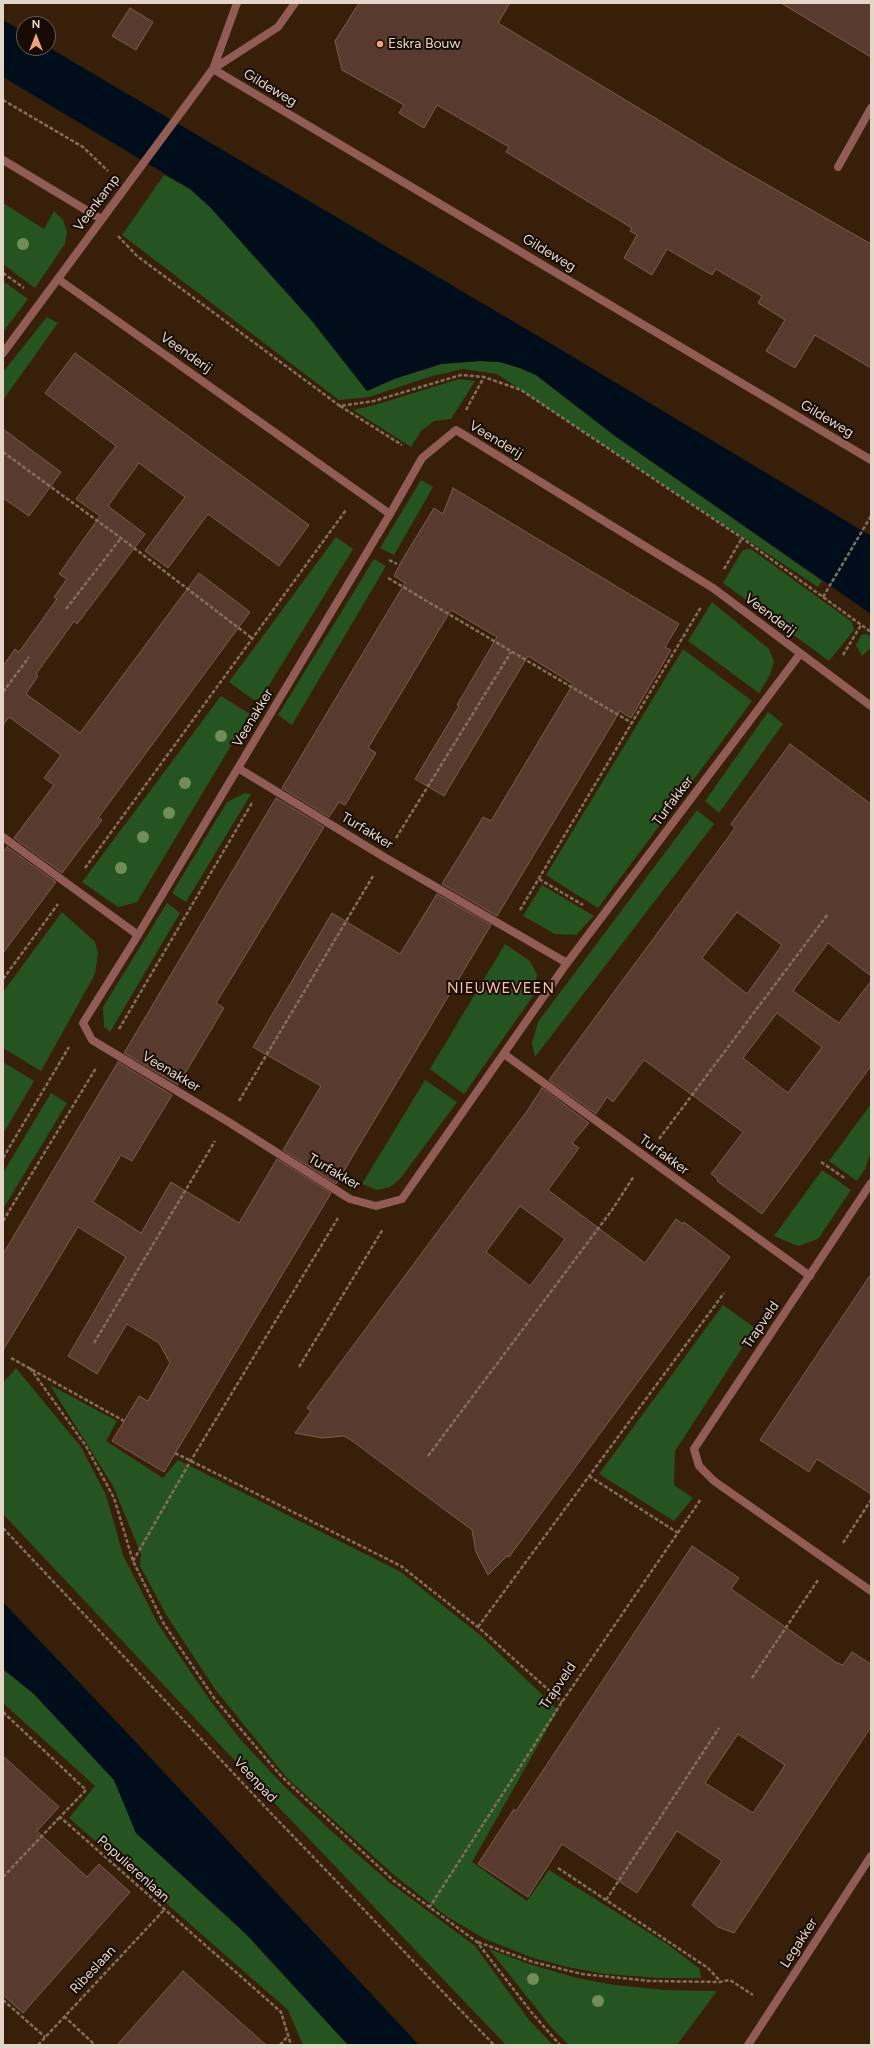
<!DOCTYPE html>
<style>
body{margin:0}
#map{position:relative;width:874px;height:2048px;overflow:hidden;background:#371f0a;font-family:Figtree,sans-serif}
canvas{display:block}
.frame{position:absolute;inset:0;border:4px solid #e5d5c8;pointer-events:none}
.north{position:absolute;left:16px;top:16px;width:40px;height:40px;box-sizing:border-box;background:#160c05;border:1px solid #695c53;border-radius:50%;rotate:0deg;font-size:11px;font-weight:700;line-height:16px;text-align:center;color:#e5d5c8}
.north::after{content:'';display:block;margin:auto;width:14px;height:18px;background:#f0a278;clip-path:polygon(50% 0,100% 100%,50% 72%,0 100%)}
</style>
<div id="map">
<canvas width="874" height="2048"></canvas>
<div class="frame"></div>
<div class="north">N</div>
</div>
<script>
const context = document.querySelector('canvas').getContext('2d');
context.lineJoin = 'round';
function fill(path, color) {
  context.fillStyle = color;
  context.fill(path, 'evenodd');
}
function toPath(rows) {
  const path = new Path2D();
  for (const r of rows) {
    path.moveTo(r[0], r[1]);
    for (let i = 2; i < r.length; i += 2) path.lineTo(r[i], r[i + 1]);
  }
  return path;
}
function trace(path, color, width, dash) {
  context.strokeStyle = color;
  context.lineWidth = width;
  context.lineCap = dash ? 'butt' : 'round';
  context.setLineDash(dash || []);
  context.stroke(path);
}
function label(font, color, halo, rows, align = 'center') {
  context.font = font + ' Figtree,sans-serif';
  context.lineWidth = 4;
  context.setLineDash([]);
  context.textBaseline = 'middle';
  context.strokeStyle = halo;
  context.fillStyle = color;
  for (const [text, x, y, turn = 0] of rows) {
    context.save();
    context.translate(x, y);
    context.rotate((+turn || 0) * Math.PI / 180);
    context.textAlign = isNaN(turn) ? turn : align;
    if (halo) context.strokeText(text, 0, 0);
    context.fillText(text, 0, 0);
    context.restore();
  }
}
fill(toPath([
 [164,175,190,189,210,207,312,321,367,391,394,379,441,364,480,361,500,362,520,368,536,375,615,436,822,581,818,587,497,374,463,369,432,376,369,397,339,400,122,235],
 [3,203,44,229,54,211,63,220,67,232,65,244,35,288,3,264],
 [3,281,28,299,3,332],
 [47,317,58,323,3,400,3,372],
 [459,379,475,381,451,419,434,421,421,431,411,447,353,410,375,405],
 [421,480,433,487,394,555,380,548],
 [336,537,353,549,258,703,229,682],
 [751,549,852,622,854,630,829,661,723,583,743,550],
 [374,559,386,566,292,725,278,715],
 [712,602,769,649,774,662,770,675,759,693,688,641],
 [867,634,871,637,871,648,862,656,856,645,861,635],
 [683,649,752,701,598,908,546,875],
 [221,696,250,714,137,902,118,907,82,882],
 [768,712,783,724,719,813,705,801],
 [245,793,251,794,186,902,172,893,227,802],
 [697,810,714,824,535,1057,532,1043,538,1022],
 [542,885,594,916,576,935,555,934,523,916],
 [167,903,180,913,110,1032,104,1027,103,1007],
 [62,912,95,942,98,953,95,974,41,1071,3,1048,3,992],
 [505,944,530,961,537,975,533,996,464,1094,430,1069],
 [3,1062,34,1081,3,1134],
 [425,1080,457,1102,400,1179,390,1187,377,1190,362,1184],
 [51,1093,67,1103,3,1209,3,1173],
 [871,1104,871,1152,865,1169,857,1181,829,1161],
 [822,1170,851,1190,818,1239,798,1246,774,1236],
 [723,1305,755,1328,675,1451,674,1485,693,1498,674,1521,599,1474],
 [16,1368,81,1447,106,1495,123,1555,158,1624,209,1699,240,1739,283,1785,330,1830,389,1882,475,1946,529,2020,553,2045,506,2045,268,1796,3,1514,3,1383],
 [50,1385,117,1421,106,1441,163,1478,178,1460,401,1572,480,1635,558,1710,472,1862,527,1901,549,1870,667,1944,700,1969,701,1978,661,1978,606,1974,572,1968,533,1958,485,1939,446,1916,394,1875,287,1778,215,1689,167,1616,140,1566,141,1554,113,1486],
 [3,1669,34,1694,114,1780,136,1833,246,1934,348,2045,303,2045,288,2010,69,1818,95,1786,3,1703],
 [489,1949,532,1965,577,1978,614,1985,665,1990,717,1991,677,2045,569,2045,551,2027]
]), '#265421');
fill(toPath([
 [3,20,24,32,24,48,48,48,48,47,560,349,871,536,871,614,615,436,536,375,520,368,500,362,480,361,441,364,394,379,367,391,312,321,210,207,190,189,3,77],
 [3,1602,131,1737,419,2045,348,2045,246,1934,136,1833,114,1780,34,1694,3,1669]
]), '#000e1b');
const building = toPath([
 [359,3,510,3,498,23,731,164,871,244,871,368,815,335,795,368,766,351,785,320,758,303,762,296,716,269,712,275,667,249,652,275,624,258,637,235,630,231,632,228,506,152,509,147,437,105,424,128,399,113,404,105,342,70,335,41,359,3],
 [781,3,871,3,871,57,781,3],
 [130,8,153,22,136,50,112,36,130,8],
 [75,353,309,525,279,566,208,514,168,568,145,551,185,497,139,463,108,506,145,534,77,624,74,621,57,645,36,674,38,676,26,694,80,733,199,573,250,612,98,818,102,820,62,873,14,838,54,785,44,778,61,755,9,717,3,725,3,666,15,649,19,652,57,599,54,597,67,579,59,574,100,516,76,499,116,446,45,393,75,353],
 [3,429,61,472,29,516,3,498,3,429],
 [453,488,679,624,665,647,671,650,631,718,620,711,497,916,442,884,483,817,491,821,573,684,528,656,444,796,415,779,459,706,457,705,497,637,451,610,368,748,376,753,345,805,339,802,329,817,282,788,405,583,394,576,401,562,434,508,443,514,453,488],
 [790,744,871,804,871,976,828,943,793,991,839,1023,871,981,871,1066,762,1214,717,1181,718,1179,711,1174,743,1132,644,1060,613,1102,607,1097,596,1114,549,1080,735,828,731,824,790,744],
 [737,912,782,945,747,994,702,958,737,912],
 [777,1013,822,1047,788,1093,743,1058,777,1013],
 [276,798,324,827,216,1003,224,1008,178,1085,124,1053,276,798],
 [7,847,56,882,3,953,3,852,7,847],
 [437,894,491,925,336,1184,283,1150,321,1086,253,1047,332,913,400,954,437,894],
 [118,1062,172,1095,132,1161,121,1155,93,1202,141,1233,171,1182,239,1223,277,1159,331,1193,164,1472,112,1441,139,1396,148,1401,170,1363,159,1343,127,1324,97,1374,68,1356,126,1257,78,1227,3,1350,3,1254,118,1062],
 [542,1088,589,1123,572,1143,579,1148,548,1190,645,1263,676,1219,683,1224,684,1222,730,1257,509,1557,507,1556,488,1575,476,1552,472,1530,351,1440,344,1436,322,1438,295,1433,311,1411,307,1408,527,1111,542,1088],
 [520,1206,565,1239,530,1286,486,1252,520,1206],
 [871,1274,871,1494,817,1459,809,1472,760,1440,871,1274],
 [692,1546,739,1578,731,1589,837,1663,843,1665,852,1652,871,1664,871,1727,734,1933,718,1927,692,1905,722,1861,677,1831,637,1893,562,1844,528,1897,478,1864,514,1809,516,1811,692,1546],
 [738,1734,785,1765,753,1813,705,1783,738,1734],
 [3,1756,59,1807,37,1831,87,1877,99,1864,130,1892,23,2013,3,1995,3,1756],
 [183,1971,212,1997,266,2045,117,2045,183,1971]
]);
fill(building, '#593a2e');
trace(building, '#7d5c4f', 1);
trace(toPath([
 [3,100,83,147,108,171],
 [118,236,137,256,340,406,374,401,461,375,484,377,521,390,742,538,871,632],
 [3,273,24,288],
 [340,406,402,445],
 [466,410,484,377],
 [3,452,121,538,253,639],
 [389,560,397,564],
 [724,569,742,538],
 [388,578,632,723],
 [823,597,871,516],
 [66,609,121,538],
 [843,655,861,625],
 [3,692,29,657],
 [396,838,511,652],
 [85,868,346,510],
 [539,879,583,905],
 [520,910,701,607],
 [3,979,58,904],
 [119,1029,252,803],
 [239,1101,373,876],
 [659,1139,828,914],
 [3,1158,69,1047],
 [821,1162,846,1179],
 [3,1221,96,1068],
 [94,1343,215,1141],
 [11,1358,124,1421],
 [299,1367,383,1229],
 [30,1368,86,1446,114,1498,133,1561,164,1624,214,1698,281,1776,394,1881,477,1942,532,2013,560,2045],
 [175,1453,401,1566,478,1627,562,1702],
 [428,1456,612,1210,634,1176],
 [589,1476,678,1533],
 [3,1528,268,1810,494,2045],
 [843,1543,871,1500],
 [133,1561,190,1462,338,1218],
 [478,1627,724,1293],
 [752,1678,818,1580],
 [3,1712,86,1790,60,1817,281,2012,291,2045],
 [558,1868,708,1968,720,1981],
 [3,1877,60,1817],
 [606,1900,719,1728],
 [429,1908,562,1702,701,1499],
 [478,1942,533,1962,582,1974,650,1981,720,1982,730,1980,753,1995],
 [3,2000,45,2037],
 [64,2016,95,2045],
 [38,2045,164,1910],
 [280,2045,288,2036]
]), '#836f5d', 2.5, [4, 2]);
trace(toPath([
 [838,167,871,108]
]), '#915b56', 8);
trace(toPath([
 [213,69,871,460],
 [213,69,278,27,295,3],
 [3,160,101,219],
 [58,279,390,514,422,458,456,430,713,588,871,706],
 [3,353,213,69,237,3],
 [390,514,138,935,83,1023,92,1040,227,1121,350,1199,376,1206,402,1199,567,963,800,654],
 [238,768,384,857,567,963],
 [3,837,138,935],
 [504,1054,810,1276],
 [871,1183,694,1449,699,1466,714,1481,871,1591],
 [748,2045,871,1856]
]), '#915b56', 8);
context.fillStyle = '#718e58';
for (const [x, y] of [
 [23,244],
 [221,736],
 [185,783],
 [169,813],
 [143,837],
 [121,868],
 [533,1979],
 [598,2001]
]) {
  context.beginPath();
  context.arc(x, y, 6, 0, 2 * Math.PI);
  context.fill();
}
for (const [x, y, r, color] of [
 [380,44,4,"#f0a278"]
]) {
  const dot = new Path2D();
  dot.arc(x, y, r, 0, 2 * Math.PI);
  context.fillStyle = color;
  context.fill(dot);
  trace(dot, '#160c05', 1.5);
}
label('14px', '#e5d5c8', '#160c05', [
 ["Eskra Bouw",388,44]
], 'left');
label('14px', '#e5d5c8', '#160c05', [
 ["Gildeweg",270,88,31],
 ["Veenkamp",97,203,-53],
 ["Gildeweg",549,253,31],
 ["Veenderij",186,353,35],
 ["Gildeweg",827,419,31],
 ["Veenderij",496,440,31],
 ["Veenderij",770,615,37],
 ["Veenakker",253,718,-59],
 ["Turfakker",673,801,-53],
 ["Turfakker",367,831,31],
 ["Veenakker",171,1072,31],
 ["Turfakker",664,1155,36],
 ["Turfakker",334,1172,30],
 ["Trapveld",761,1325,-56],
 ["Trapveld",558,1686,-56],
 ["Veenpad",255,1780,47],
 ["Populierenlaan",133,1869,42],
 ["Legakker",799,1943,-57],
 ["Ribeslaan",93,1970,-47]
]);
context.letterSpacing = '1px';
label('15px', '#fdc2a2', '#160c05', [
 ["NIEUWEVEEN",501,989]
]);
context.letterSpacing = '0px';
</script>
